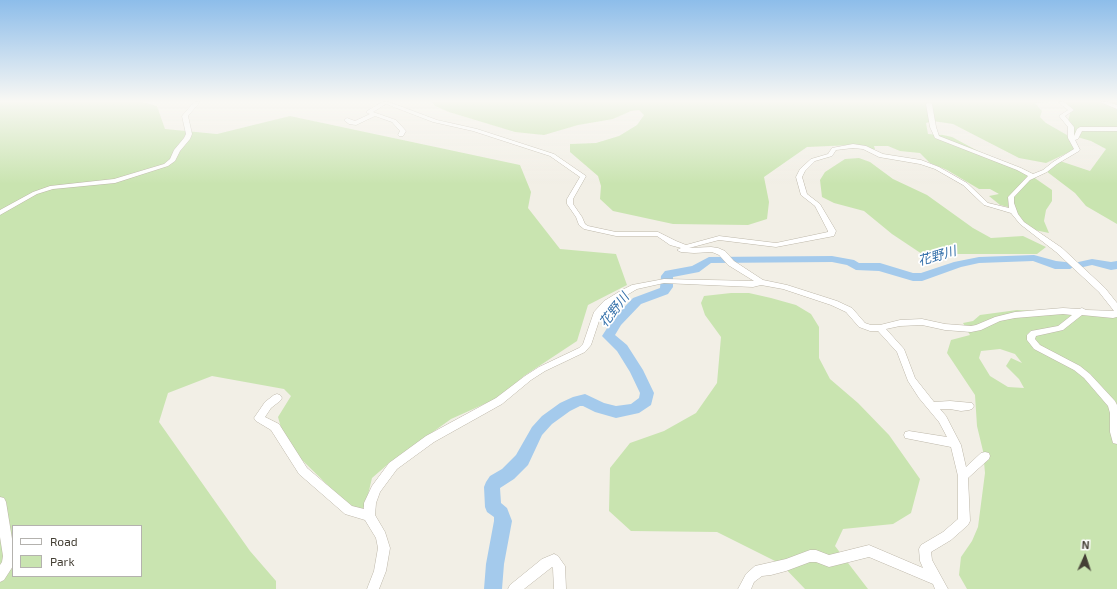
<!DOCTYPE html>
<meta charset="utf-8">
<style>
body{margin:0}
#map{position:relative;width:1117px;height:589px;overflow:hidden;background:#f2efe6;font-family:"Exo 2",sans-serif}
canvas{display:block}
.legend{position:absolute;left:12px;top:525px;width:130px;height:52px;box-sizing:border-box;background:#fff;border:1px solid #b4b2ae;margin:0;padding:5px 7px;list-style:none;font-size:12px;color:#443f35}
.legend li{display:flex;align-items:center;gap:8px;height:20px}
.legend b{width:20px;border:1px solid #b4b2ae}
.north{position:absolute;left:1065px;top:537px;width:40px;height:40px;-webkit-text-stroke:3px #fff;paint-order:stroke;rotate:3deg;font-size:11px;font-weight:700;line-height:16px;text-align:center;color:#443f35}
.north::after{content:'';display:block;margin:auto;width:14px;height:18px;background:#443f35;clip-path:polygon(50% 0,100% 100%,50% 72%,0 100%)}
</style>
<div id="map">
<canvas width="1117" height="589"></canvas>
<ul class="legend">
<li><b style="height:5px;background:#fff"></b>Road</li>
<li><b style="height:11px;background:#c9e4b0"></b>Park</li>
</ul>
<div class="north">N</div>
</div>
<script>
const context = document.querySelector('canvas').getContext('2d');
context.lineJoin = 'round';
function fill(path, color) {
  context.fillStyle = color;
  context.fill(path, 'evenodd');
}
function toPath(rows) {
  const path = new Path2D();
  for (const r of rows) {
    path.moveTo(r[0], r[1]);
    for (let i = 2; i < r.length; i += 2) path.lineTo(r[i], r[i + 1]);
  }
  return path;
}
function trace(path, color, width, dash) {
  context.strokeStyle = color;
  context.lineWidth = width;
  context.lineCap = dash ? 'butt' : 'round';
  context.setLineDash(dash || []);
  context.stroke(path);
}
function label(font, color, halo, rows, align = 'center') {
  context.font = font + ' "Exo 2","Noto Sans JP",sans-serif';
  context.lineWidth = 3.5;
  context.setLineDash([]);
  context.textBaseline = 'middle';
  context.strokeStyle = halo;
  context.fillStyle = color;
  for (const [text, x, y, turn = 0] of rows) {
    context.save();
    context.translate(x, y);
    context.rotate((+turn || 0) * Math.PI / 180);
    context.textAlign = isNaN(turn) ? turn : align;
    if (halo) context.strokeText(text, 0, 0);
    context.fillText(text, 0, 0);
    context.restore();
  }
}
fill(toPath([
 [0,102,143,102,157,106,165,129,217,134,290,116,520,165,531,192,528,208,560,249,616,254,627,285,588,305,577,341,524,376,500,397,451,419,387,465,372,478,367,499,362,511,349,506,302,460,285,442,278,417,291,396,284,389,212,376,168,393,159,422,250,551,276,581,276,589,0,589],
 [13,526,141,526,141,576,13,576],
 [432,102,1050,102,1035,103,1042,111,1040,117,1046,123,1067,135,1069,140,1078,148,1046,163,1019,158,953,124,933,121,926,123,928,134,943,135,952,137,989,157,1029,174,1052,190,1052,201,1046,210,1044,221,1049,233,1030,229,1008,207,1000,205,989,196,999,194,990,189,979,189,947,170,930,163,920,153,900,151,888,146,874,146,875,149,871,150,852,145,807,147,764,177,769,202,767,219,748,225,673,224,613,211,600,199,601,186,598,176,570,152,570,144,596,143,619,136,637,125,644,115,639,110,631,111,613,119,578,125,544,135,515,132,449,112,435,106],
 [1062,102,1117,102,1117,224,1086,206,1075,193,1046,171,1060,161,1090,171,1106,149,1091,141,1074,136,1073,128,1068,120,1070,114,1068,108],
 [859,158,870,162,893,179,927,195,973,228,991,238,1023,236,1046,247,1037,254,922,254,892,234,864,211,834,203,822,197,820,180,825,172,845,159],
 [731,293,749,293,771,298,796,305,811,314,819,327,819,358,830,379,858,403,889,435,920,479,911,513,893,524,843,529,835,546,868,589,805,589,781,564,717,532,631,531,609,511,610,468,630,443,664,431,696,413,717,383,721,337,705,315,701,303,704,296],
 [1017,310,1117,315,1117,589,967,589,959,575,961,557,972,541,978,527,985,473,983,451,977,426,975,395,947,353,951,340,970,335,963,323,973,321,980,315],
 [1000,349,1015,354,1022,363,1011,358,1006,366,1019,379,1024,388,1008,387,990,376,979,358,981,351]
]), '#c9e4b0');
fill(toPath([
 [1034,255,1056,261,1074,263,1092,259,1111,262,1117,261,1117,269,1111,270,1092,265,1079,268,1075,266,1070,269,1055,269,1033,261,979,263,961,267,922,281,913,281,879,271,856,270,847,265,832,262,711,263,699,272,673,277,673,287,668,294,641,304,621,325,615,335,627,345,643,370,654,393,651,405,639,413,616,418,595,412,583,406,580,406,570,411,552,424,542,435,528,465,514,479,500,488,501,503,507,508,512,521,504,564,502,589,484,589,486,564,494,521,494,517,487,512,485,507,484,487,486,482,490,476,502,469,516,455,532,427,542,416,560,403,573,397,585,394,604,403,616,406,631,404,639,398,640,393,630,372,617,351,602,336,613,319,633,298,660,288,661,276,665,271,692,266,709,257,832,256,854,260,859,263,880,263,913,273,921,273,954,262,979,257,1034,255]
]), '#a4caec');
const street = toPath([
 [194,102,200,102,188,116,192,134,190,139,180,151,175,161,168,166,115,183,53,189,37,194,0,215,0,210,33,192,50,186,114,179,164,164,170,159,174,150,184,138,186,134,182,116,194,102],
 [382,102,389,102,437,120,477,129,554,154,586,176,573,199,573,204,582,217,585,224,588,226,616,232,658,232,676,241,686,245,719,236,776,243,828,232,828,231,815,206,801,195,796,177,800,169,811,159,828,154,832,148,853,144,866,146,883,154,921,160,939,167,967,183,988,203,1009,208,1008,197,1028,176,1017,170,935,138,930,127,926,104,929,102,932,104,936,127,939,136,1021,168,1033,174,1043,170,1053,162,1074,149,1068,138,1068,127,1059,116,1068,110,1058,102,1064,102,1074,110,1065,116,1074,127,1074,136,1077,129,1080,127,1117,127,1117,131,1082,131,1078,139,1075,140,1080,150,1079,151,1057,164,1047,172,1030,180,1014,197,1014,203,1018,214,1024,222,1062,248,1105,288,1117,303,1117,317,1113,318,1082,315,1063,330,1036,336,1035,339,1040,345,1080,366,1090,374,1115,401,1117,405,1117,444,1113,443,1110,432,1110,413,1108,406,1084,378,1074,370,1034,349,1027,340,1027,335,1031,331,1058,326,1072,315,1063,314,1015,318,1000,321,981,330,971,332,945,330,922,325,900,326,886,329,904,349,915,378,934,402,950,401,972,403,974,406,972,409,969,410,961,411,950,409,940,409,946,416,961,445,966,467,981,453,985,452,989,453,990,456,989,459,968,478,970,521,968,525,951,540,931,552,932,560,948,589,935,589,933,584,869,557,829,567,816,562,810,562,786,571,771,575,762,576,754,582,751,589,738,589,746,574,755,566,786,559,810,550,816,550,829,555,869,545,923,568,920,561,919,549,921,545,943,532,958,519,958,476,951,447,905,438,904,435,905,432,909,431,947,437,939,422,919,398,908,381,897,352,878,331,870,331,859,327,846,312,831,305,783,289,761,285,753,287,664,283,637,289,610,305,601,315,591,345,585,352,545,371,531,380,502,404,434,442,397,469,380,492,376,503,375,515,385,532,390,548,386,571,379,589,367,589,374,571,378,548,376,538,365,520,345,514,299,474,271,430,256,421,254,418,265,402,274,395,277,394,280,395,282,398,280,401,271,408,265,417,279,424,307,468,352,506,364,509,364,503,372,486,389,463,426,436,496,398,525,376,539,367,579,348,583,344,594,312,604,301,622,290,632,285,664,279,754,281,728,265,719,255,712,252,694,253,681,252,677,250,681,248,670,245,657,236,616,236,584,229,579,225,576,217,567,204,567,199,580,177,550,156,473,131,433,122,386,104,373,112,396,120,406,131,403,136,399,136,398,135,400,131,392,122,375,116,356,125,349,124,344,120,347,118,355,121,370,114,367,113,367,111,382,102],
 [853,148,863,149,879,157,920,164,935,169,963,185,984,205,1011,213,1020,224,1056,252,1099,292,1114,311,1116,311,1086,310,1082,308,1079,309,1063,308,1015,312,995,317,976,325,971,326,945,324,922,319,900,320,880,325,871,325,865,323,852,308,837,301,787,285,763,280,734,261,725,251,718,248,711,247,689,248,719,240,776,247,834,236,836,231,820,204,807,194,802,177,805,171,815,161,832,156,836,150,853,148],
 [1100,102,1108,102,1117,105,1117,109,1100,102],
 [0,497,4,498,6,502,13,545,13,566,4,580,0,582,0,565,2,562,3,556,0,537,0,497],
 [554,554,558,556,565,566,566,589,554,589,553,568,552,567,524,589,508,589,510,585,542,559,554,554]
]);
trace(street, '#bdb7a9', 1);
fill(street, '#fff');
const sky = context.createLinearGradient(0, 0, 0, 184);
sky.addColorStop(0, '#8dbdea');
sky.addColorStop(0.55, '#f9f8f4');
sky.addColorStop(1, '#f9f8f400');
context.fillStyle = sky;
context.fillRect(0, 0, 1117, 184);
label('italic 13px', '#3470aa', '#fff', [
 ["花野川",937,256,-16],
 ["花野川",614,310,-52]
]);
</script>
